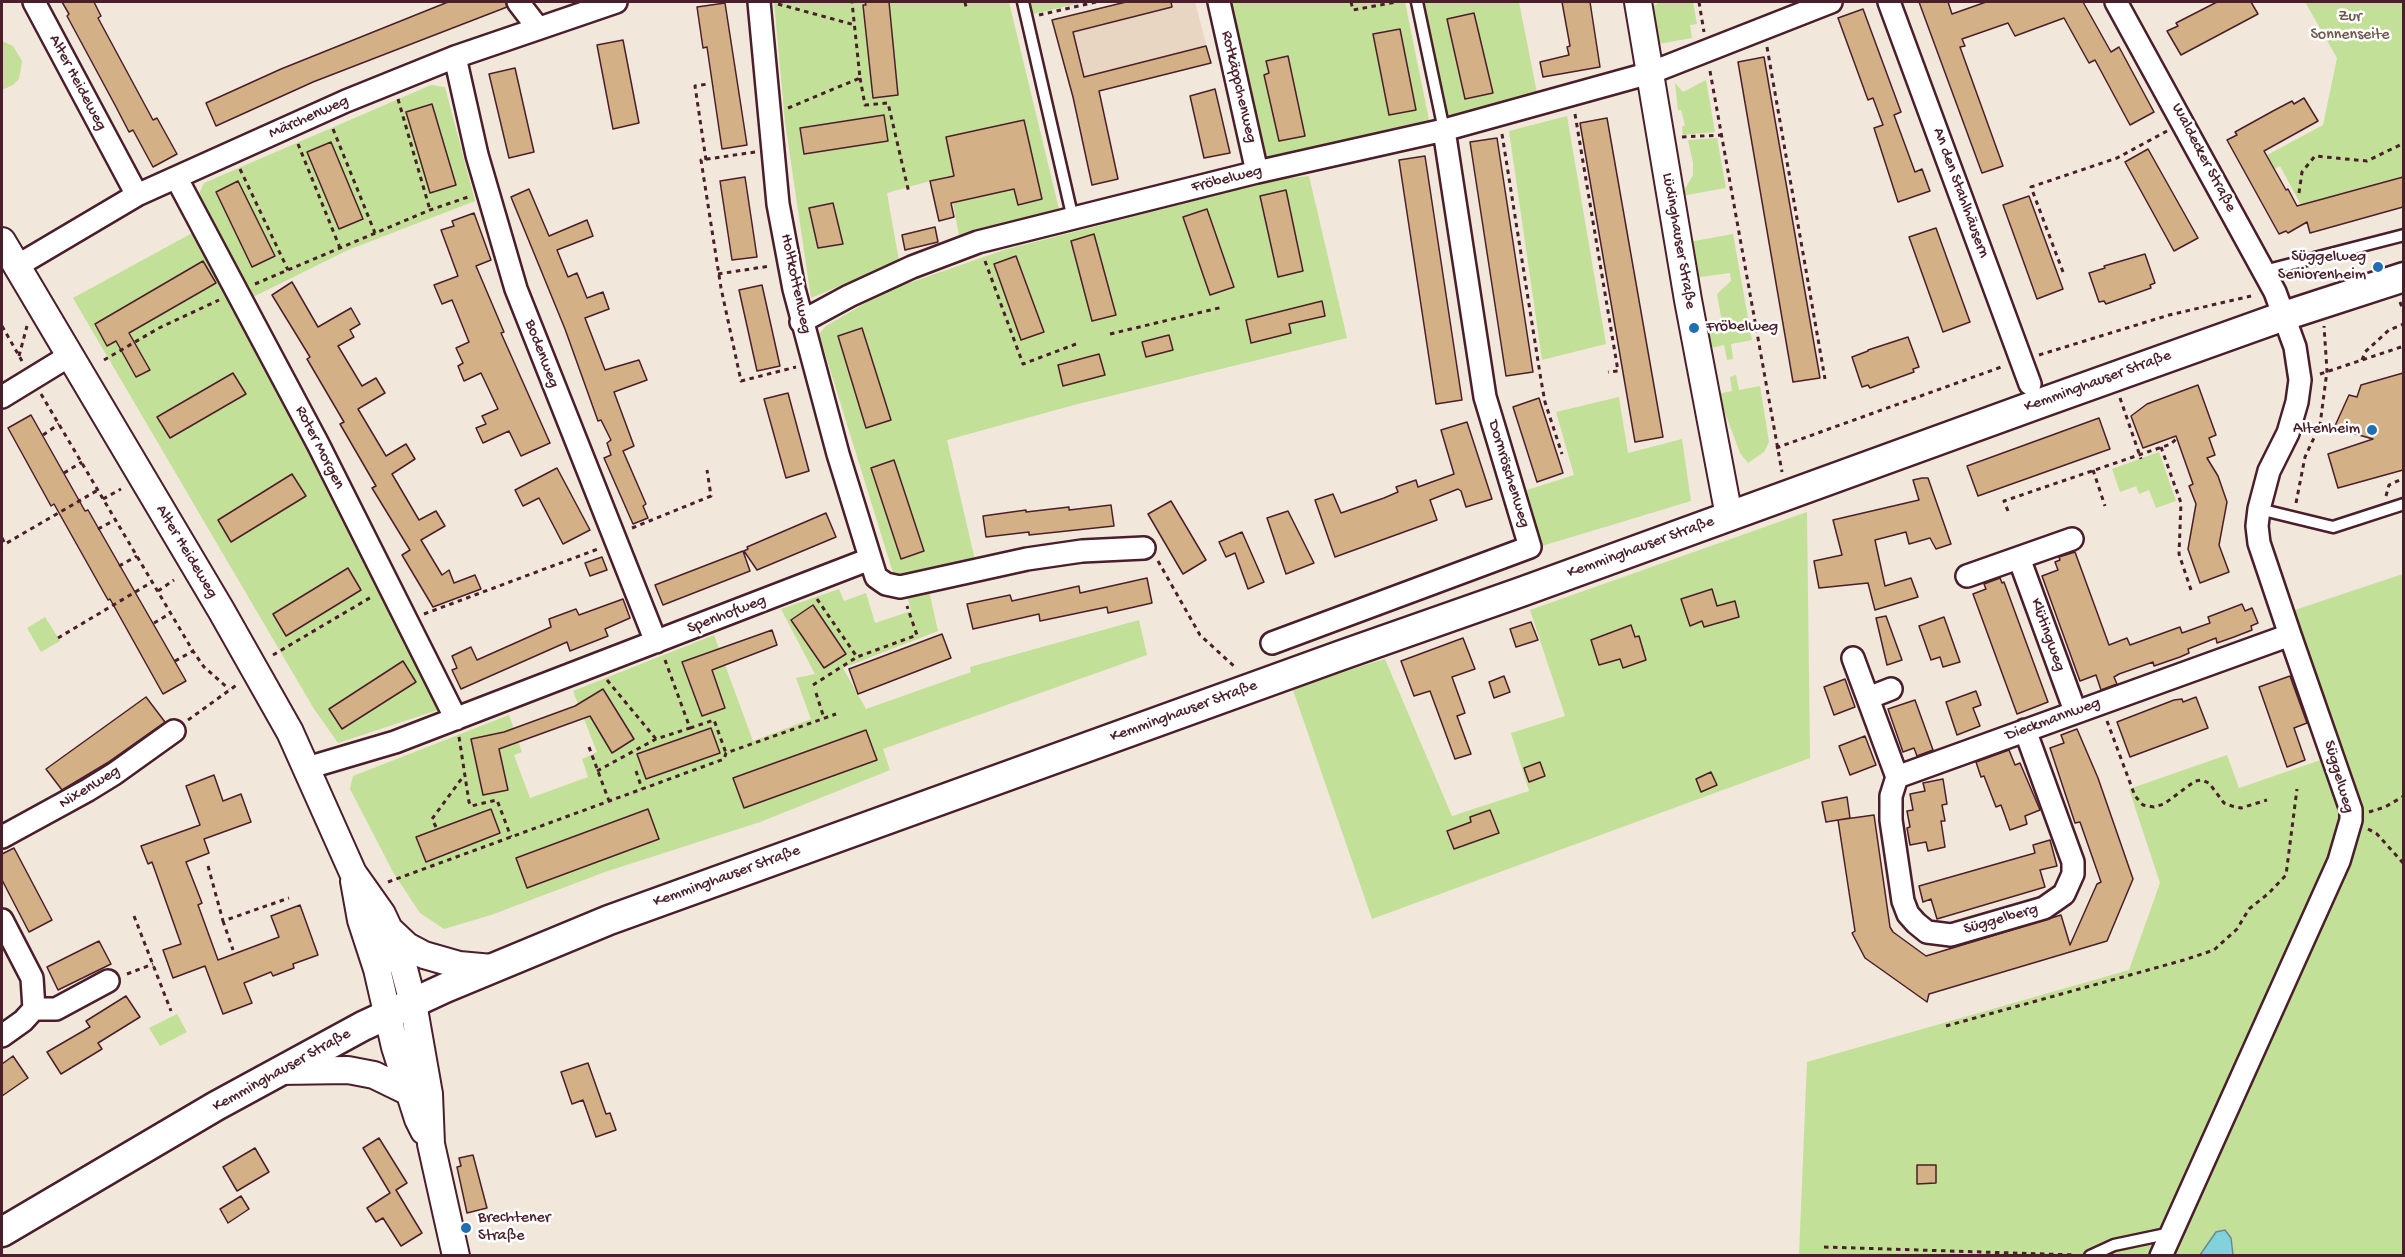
<!DOCTYPE html>
<meta charset="utf-8">
<style>
body{margin:0}
#map{position:relative;width:2405px;height:1257px;overflow:hidden;background:#f2e7db;font-family:"Gochi Hand",sans-serif}
canvas{display:block}
.frame{position:absolute;inset:0;border:3px solid #4a1f2b;pointer-events:none}
</style>
<div id="map">
<canvas width="2405" height="1257"></canvas>
<div class="frame"></div>
</div>
<script>
const context = document.querySelector('canvas').getContext('2d');
context.lineJoin = 'round';
function fill(path, color) {
  context.fillStyle = color;
  context.fill(path, 'evenodd');
}
function toPath(rows) {
  const path = new Path2D();
  for (const r of rows) {
    path.moveTo(r[0], r[1]);
    for (let i = 2; i < r.length; i += 2) path.lineTo(r[i], r[i + 1]);
  }
  return path;
}
function trace(path, color, width, dash) {
  context.strokeStyle = color;
  context.lineWidth = width;
  context.lineCap = dash ? 'butt' : 'round';
  context.setLineDash(dash || []);
  context.stroke(path);
}
function label(font, color, halo, rows, align = 'center') {
  context.font = font + ' "Gochi Hand",sans-serif';
  context.lineWidth = 5;
  context.setLineDash([]);
  context.textBaseline = 'middle';
  context.strokeStyle = halo;
  context.fillStyle = color;
  for (const [text, x, y, turn = 0] of rows) {
    context.save();
    context.translate(x, y);
    context.rotate((+turn || 0) * Math.PI / 180);
    context.textAlign = isNaN(turn) ? turn : align;
    if (halo) context.strokeText(text, 0, 0);
    context.fillText(text, 0, 0);
    context.restore();
  }
}
fill(toPath([
 [1126,2,1195,2,1211,63,1072,97,1052,20]
]), '#e9d6c2');
fill(toPath([
 [774,2,1009,2,1059,209,959,236,948,176,887,193,899,261,811,298,785,122],
 [1031,2,1085,2,1033,14],
 [1225,2,1405,2,1429,120,1254,161],
 [1422,2,1519,2,1537,93,1446,116],
 [1660,2,1693,2,1697,24,1690,25,1692,38,1658,44,1649,9],
 [2305,2,2403,2,2403,176,2301,205,2280,166,2266,174,2258,160,2323,125,2337,58],
 [2,41,13,46,22,61,19,79,13,85,2,90],
 [1706,80,1715,132,1683,135,1682,127,1685,125,1681,110,1678,110,1675,83,1683,92],
 [431,85,445,87,475,201,348,250,253,297,199,194,204,183],
 [1567,116,1606,344,1542,360,1509,131],
 [1717,138,1726,188,1681,196,1693,175,1693,163,1688,140],
 [1309,176,1347,338,1074,405,947,440,976,564,913,578,894,576,819,334,826,326,886,291,1004,250,1279,179],
 [196,231,438,710,338,743,314,709,73,298],
 [1733,234,1752,340,1731,344,1733,359,1727,360,1724,345,1706,349,1703,325,1722,322,1717,294,1731,281,1730,273,1700,277,1700,283,1696,284,1689,242],
 [1736,375,1739,390,1760,386,1769,442,1764,452,1748,463,1740,453,1718,394,1732,391,1730,377],
 [1619,397,1628,453,1682,439,1691,501,1542,546,1527,490,1574,475,1556,412],
 [2159,452,2176,501,2156,508,2149,490,2139,494,2136,486,2120,492,2112,469],
 [1807,512,1810,758,1372,919,1292,687,1385,659,1452,816,1529,791,1511,733,1565,716,1530,610],
 [2403,574,2403,1255,1799,1256,1807,1062,2129,970,2160,883,2129,789,2227,755,2239,788,2338,754,2292,611],
 [839,589,844,601,866,593,875,623,911,611,908,598,929,591,938,631,843,668,866,709,971,672,970,667,1139,620,1147,655,883,749,890,770,760,822,605,872,491,915,444,929,420,913,393,872,350,789,353,776,509,715,522,752,514,755,530,798,588,777,582,759,597,752,573,691,714,635,753,741,811,719,796,678,815,674,781,609],
 [45,617,60,641,41,652,27,628],
 [177,1014,187,1032,160,1046,149,1028]
]), '#c2e097');
const water = toPath([
 [2225,1230,2231,1238,2233,1255,2200,1255,2216,1232,2225,1230]
]);
fill(water, '#82d2dc');
trace(water, '#6c8a95', 1.5);
const building = toPath([
 [62,2,94,2,101,16,98,18,153,120,157,118,177,154,153,167,133,130,129,132,115,105,67,16,69,14,62,2],
 [448,2,506,2,507,7,313,82,216,126,206,103,281,69,448,2],
 [865,2,889,2,898,95,873,98,863,5,866,5,865,2],
 [1126,2,1171,2,1172,7,1073,32,1084,77,1206,46,1211,63,1099,91,1118,179,1092,185,1073,97,1052,20,1126,2],
 [1562,2,1590,2,1600,67,1543,77,1540,62,1569,55,1567,47,1570,46,1562,2],
 [1919,2,1948,2,1952,14,1986,2,2083,2,2111,52,2119,47,2154,112,2130,125,2095,60,2089,63,2064,18,2015,36,2008,23,1962,39,1965,46,1960,47,2003,166,1982,173,1919,2],
 [2217,2,2251,2,2258,14,2181,55,2167,31,2178,26,2176,23,2217,2],
 [725,3,747,145,722,149,707,47,703,48,697,7,725,3],
 [1863,9,1901,112,1894,115,1915,172,1922,169,1930,191,1898,202,1874,128,1883,125,1873,98,1868,100,1838,18,1863,9],
 [1474,13,1493,93,1465,99,1447,19,1474,13],
 [1400,29,1416,110,1389,115,1373,34,1400,29],
 [623,40,639,123,613,129,597,45,623,40],
 [1288,56,1305,136,1279,141,1264,75,1269,73,1266,61,1288,56],
 [1764,57,1820,378,1793,382,1738,62,1764,57],
 [515,68,534,152,509,158,489,74,515,68],
 [1215,89,1230,153,1204,158,1190,96,1215,89],
 [2304,98,2318,121,2264,151,2286,190,2288,189,2297,206,2403,177,2403,207,2310,233,2307,222,2288,233,2286,231,2279,234,2227,140,2237,135,2235,132,2273,111,2292,101,2294,104,2304,98],
 [432,104,456,185,430,193,406,112,432,104],
 [884,115,888,141,804,154,800,128,884,115],
 [1607,118,1663,437,1635,442,1580,123,1607,118],
 [1024,120,1042,199,1018,205,1014,189,951,203,954,217,939,221,930,181,954,176,946,137,1024,120],
 [1497,138,1533,372,1506,376,1470,142,1497,138],
 [331,142,363,219,339,229,307,152,331,142],
 [2148,149,2198,238,2174,251,2125,162,2148,149],
 [1425,156,1462,400,1436,404,1399,160,1425,156],
 [745,177,757,257,732,260,720,181,745,177],
 [238,181,275,256,252,267,216,192,238,181],
 [529,189,549,236,587,220,593,236,557,250,568,277,577,273,587,298,603,292,609,309,585,318,605,370,639,360,647,380,614,392,634,446,623,451,646,504,643,506,648,518,633,524,604,458,611,455,607,443,611,440,601,420,598,421,565,329,511,197,529,189],
 [1286,190,1303,271,1278,277,1260,196,1286,190],
 [2029,196,2063,289,2037,299,2003,205,2029,196],
 [833,203,843,244,818,248,809,208,833,203],
 [1207,209,1234,287,1210,295,1183,217,1207,209],
 [474,213,491,260,476,266,504,332,501,333,550,443,521,456,509,431,483,443,476,428,486,424,482,416,498,409,481,373,464,381,458,366,463,363,456,348,469,342,452,300,442,304,434,285,458,276,441,230,454,226,452,221,474,213],
 [935,227,938,242,905,250,902,235,935,227],
 [1936,228,1970,322,1943,332,1909,237,1936,228],
 [1094,234,1116,315,1092,321,1071,241,1094,234],
 [2145,254,2155,283,2150,285,2151,288,2106,304,2104,301,2099,302,2089,273,2105,268,2104,266,2145,254],
 [1016,256,1044,332,1021,340,994,264,1016,256],
 [203,261,216,283,129,333,150,370,136,377,116,341,107,346,95,324,203,261],
 [292,282,318,327,351,308,360,324,350,330,354,337,338,346,362,386,376,378,385,393,358,409,386,456,406,444,415,459,392,474,419,520,436,511,445,526,421,540,442,575,449,570,454,583,475,575,481,589,433,607,402,555,410,550,372,488,376,486,340,424,344,422,307,359,310,357,272,295,292,282],
 [762,285,780,366,757,371,739,290,762,285],
 [1322,301,1325,316,1289,324,1291,333,1251,343,1246,320,1322,301],
 [862,328,891,420,866,428,838,336,862,328],
 [1169,335,1173,350,1146,357,1142,342,1169,335],
 [1908,337,1919,367,1913,369,1914,372,1870,388,1868,385,1862,387,1852,357,1868,351,1868,350,1908,337],
 [1099,354,1105,375,1063,386,1058,365,1099,354],
 [233,373,246,394,170,438,157,417,233,373],
 [2403,373,2403,470,2338,488,2328,454,2373,439,2334,428,2349,395,2357,397,2361,385,2403,373],
 [2198,385,2216,435,2209,438,2215,455,2207,458,2218,476,2227,502,2219,545,2229,572,2200,583,2188,549,2196,504,2189,486,2193,484,2176,436,2143,448,2131,416,2147,404,2198,385],
 [788,393,809,471,786,478,764,399,788,393],
 [1539,398,1563,473,1537,482,1513,407,1539,398],
 [31,415,85,511,88,510,186,681,163,694,110,599,108,600,54,504,51,506,8,428,31,415],
 [2099,418,2110,449,1978,496,1967,466,2099,418],
 [1467,422,1492,499,1466,507,1461,491,1458,489,1430,500,1437,520,1335,557,1315,500,1333,494,1341,513,1384,498,1398,492,1396,487,1416,480,1418,487,1454,474,1441,430,1467,422],
 [894,460,924,551,901,559,871,468,894,460],
 [557,468,590,530,563,544,539,498,523,506,515,490,557,468],
 [292,474,306,496,231,542,218,520,292,474],
 [1922,478,1928,478,1951,544,1936,549,1930,538,1909,544,1906,532,1875,540,1885,586,1911,578,1918,597,1875,610,1868,583,1819,588,1814,561,1842,555,1833,520,1919,500,1913,480,1922,478],
 [1171,501,1206,560,1183,574,1148,514,1171,501],
 [1111,505,1114,526,1029,535,1029,532,986,537,983,516,1026,510,1026,512,1069,507,1069,510,1111,505],
 [1288,511,1314,563,1286,574,1267,518,1288,511],
 [826,513,836,537,757,570,744,551,748,549,747,547,826,513],
 [1242,532,1264,582,1248,589,1235,553,1226,557,1219,542,1242,532],
 [743,551,750,571,663,605,655,585,743,551],
 [2075,552,2109,645,2127,638,2130,645,2180,627,2182,633,2210,623,2208,617,2242,604,2245,611,2252,608,2258,623,2251,626,2252,630,2234,637,2217,643,2216,638,2188,649,2189,653,2180,657,2154,666,2153,662,2119,674,2114,677,2117,684,2101,690,2096,675,2080,681,2042,576,2058,570,2055,562,2060,560,2059,557,2075,552],
 [602,557,607,570,590,576,585,563,602,557],
 [348,568,361,590,286,636,273,614,348,568],
 [1147,578,1152,603,1108,613,1107,607,1040,621,1039,614,973,629,967,604,1010,595,1012,601,1079,586,1080,593,1147,578],
 [2000,578,2002,583,2004,582,2048,702,2017,714,1973,594,1986,589,1984,584,2000,578],
 [1712,589,1717,606,1735,601,1739,617,1704,627,1702,621,1690,626,1681,599,1712,589],
 [623,599,630,618,605,629,608,636,570,651,567,642,461,689,452,670,457,668,452,656,471,647,477,660,551,627,549,619,576,609,579,615,623,599],
 [813,605,846,654,824,668,791,620,813,605],
 [1886,616,1902,660,1887,665,1876,618,1886,616],
 [1944,617,1960,662,1943,667,1940,657,1931,660,1919,626,1944,617],
 [1531,622,1538,640,1516,647,1510,629,1531,622],
 [1631,625,1635,637,1639,636,1646,660,1623,668,1620,659,1599,665,1591,640,1631,625],
 [772,630,777,645,712,670,725,708,702,716,682,662,772,630],
 [942,634,951,658,858,694,849,669,942,634],
 [1463,638,1475,669,1452,677,1465,713,1457,716,1471,754,1455,759,1430,691,1414,696,1401,661,1463,638],
 [403,661,416,682,342,729,329,709,403,661],
 [1504,676,1510,692,1494,698,1489,682,1504,676],
 [2290,676,2307,723,2294,728,2305,760,2287,767,2259,687,2290,676],
 [1845,679,1855,707,1834,715,1824,687,1845,679],
 [603,689,634,739,612,753,590,716,499,749,508,790,483,795,471,739,504,732,575,706,603,689],
 [1976,691,1981,705,1973,708,1980,726,1957,735,1946,702,1976,691],
 [146,697,165,722,107,763,62,790,46,769,146,697],
 [2196,697,2208,728,2130,757,2117,722,2174,700,2182,699,2183,702,2196,697],
 [1915,700,1933,750,1917,756,1914,748,1903,752,1888,709,1915,700],
 [711,728,720,753,646,779,637,754,711,728],
 [2077,729,2098,778,2133,879,2107,941,1929,994,1927,1002,1865,958,1852,933,1855,931,1838,820,1874,815,1890,927,1893,932,1926,956,2061,915,2070,945,2097,884,2101,882,2080,822,2075,823,2050,748,2064,743,2061,735,2077,729],
 [866,730,877,760,744,808,733,778,866,730],
 [1865,736,1876,765,1850,775,1839,746,1865,736],
 [2009,750,2015,765,2020,763,2040,810,2025,816,2027,824,2010,830,2001,805,1996,807,1984,776,1981,777,1976,762,2009,750],
 [1540,762,1545,776,1529,782,1524,768,1540,762],
 [1711,772,1717,785,1701,792,1696,779,1711,772],
 [214,775,223,801,241,794,251,822,204,839,209,853,186,862,202,903,198,905,218,960,279,937,271,916,300,905,318,955,293,964,294,968,273,976,271,972,244,983,252,1003,223,1014,205,966,173,978,163,950,181,944,152,862,148,864,141,846,200,825,186,786,214,775],
 [1943,779,1947,804,1942,805,1945,821,1941,821,1945,847,1928,851,1926,842,1910,845,1907,828,1910,827,1907,811,1913,810,1910,794,1925,791,1923,783,1943,779],
 [1847,797,1850,818,1826,822,1822,802,1847,797],
 [491,809,500,833,426,862,416,837,491,809],
 [648,809,659,839,527,888,516,858,648,809],
 [1490,810,1499,833,1454,849,1447,831,1471,822,1470,817,1490,810],
 [2050,840,2057,866,2040,870,2045,887,1937,919,1931,899,1923,902,1919,886,2035,853,2033,845,2050,840],
 [14,848,52,920,29,932,2,880,2,854,14,848],
 [99,941,111,964,58,990,47,967,99,941],
 [126,996,140,1017,98,1043,102,1049,61,1074,47,1052,90,1027,86,1021,126,996],
 [13,1056,28,1078,2,1096,2,1064,13,1056],
 [588,1063,606,1114,610,1113,616,1130,596,1137,583,1100,572,1104,561,1072,588,1063],
 [379,1138,407,1183,396,1190,422,1233,401,1246,383,1218,376,1222,367,1208,390,1193,363,1148,379,1138],
 [255,1148,269,1172,237,1191,223,1167,255,1148],
 [473,1155,487,1208,467,1213,457,1167,461,1166,459,1158,473,1155],
 [1917,1165,1936,1165,1936,1183,1917,1184,1917,1165],
 [241,1196,249,1209,228,1223,220,1209,241,1196]
]);
fill(building, '#d4b086');
trace(building, '#4a1f2b', 1.5);
const service = toPath([
 [1023,2,1073,219],
 [1417,2,1444,130],
 [2264,271,2404,235],
 [2259,509,2333,527,2404,504],
 [2090,1256,2114,1245,2171,1233]
]);
const minor = toPath([
 [34,2,137,195],
 [518,2,538,28],
 [759,2,778,204,794,289,838,454,876,577,886,584,900,587,1027,559,1082,551,1144,548],
 [1219,2,1257,172],
 [1889,2,2030,384],
 [2116,2,2275,292,2295,347,2300,380,2297,402,2288,433,2269,471,2259,509,2257,526,2259,543,2290,635,2351,810,2351,820,2339,861,2161,1256],
 [455,57,477,155,516,289,656,642],
 [177,179,318,444,456,719],
 [17,266,137,195,346,101,455,57,616,2],
 [801,322,849,296,912,267,978,242,1257,172,1444,130,1650,73,1831,2],
 [2,397,69,356],
 [2019,558,2075,711],
 [1967,576,2072,539],
 [1272,643,1530,547,1485,397,1444,130],
 [1853,658,1897,777],
 [1868,698,1891,689],
 [307,768,395,742,870,559],
 [1897,777,1891,796,1891,820,1903,901,1908,914,1916,923,1927,932,1951,935,2044,908,2064,894,2073,874,2073,862,2025,730],
 [1897,777,2290,635],
 [2,837,88,790,114,774,174,731],
 [2,920,32,978,34,1009],
 [34,1009,56,1009,108,981],
 [2,1036,23,1021,34,1009]
]);
const tertiary = toPath([
 [1638,2,1688,300,1729,516],
 [2,241,221,610,290,732,353,873,382,914,389,929,404,969,413,1003,429,1094,431,1144,456,1256],
 [354,881,361,920,377,969,395,1047,418,1119,424,1131],
 [391,931,407,946,424,955,459,965,492,968],
 [280,1071,348,1070,374,1075,409,1092]
]);
const secondary = toPath([
 [2,1232,216,1106,363,1026,445,988,609,920,1339,656,1521,592,2038,404,2284,316,2404,277]
]);
trace(service, '#4a1f2b', 15);
trace(minor, '#4a1f2b', 26);
trace(tertiary, '#4a1f2b', 30);
trace(secondary, '#4a1f2b', 33);
trace(toPath([
 [965,2,966,7],
 [1351,2,1353,10,1396,2],
 [1699,2,1704,32],
 [778,4,855,25],
 [1039,15,1096,2],
 [1767,47,1825,379],
 [1710,71,1782,472],
 [860,78,865,105,888,103,909,193],
 [398,99,430,210],
 [788,108,860,78,852,2],
 [1575,114,1618,371,1608,372],
 [333,129,375,233],
 [1502,134,1541,380,1545,402,1562,454],
 [1682,137,1722,135],
 [298,144,340,248],
 [755,152,701,160,721,288,741,381,796,367],
 [706,160,695,86,708,84],
 [240,169,288,270],
 [2299,193,2302,172,2315,156,2367,161,2404,143],
 [985,261,1023,364,1076,344],
 [2063,272,2031,187,2117,158,2167,131],
 [718,274,770,266],
 [255,284,430,210,468,197],
 [2400,302,2404,313],
 [2,326,22,361],
 [1110,334,1223,307],
 [2039,355,2169,315,2251,296],
 [19,356,27,326],
 [104,360,159,328,219,300],
 [2362,360,2365,352,2389,330,2404,324],
 [2320,374,2404,346],
 [41,394,193,651,204,667,229,689],
 [2120,398,2141,459],
 [43,435,59,424],
 [2161,447,2181,503,2179,554,2191,590],
 [1776,448,2004,366],
 [2093,470,2105,506],
 [64,473,82,462],
 [2386,496,2389,485,2404,478],
 [103,499,121,489],
 [2296,503,2305,457,2320,425,2327,371,2324,326],
 [2008,511,2004,501,2171,444,2177,438],
 [632,528,711,496,707,470],
 [98,529,115,520],
 [2,538,5,544,98,490],
 [1158,561,1200,635,1236,668],
 [119,566,137,556],
 [158,591,174,580],
 [817,599,857,657,917,635,907,606],
 [424,614,598,549],
 [154,623,171,613],
 [58,638,152,582],
 [273,655,373,596],
 [175,661,193,651],
 [607,680,656,739],
 [813,685,857,657],
 [816,693,824,718],
 [188,720,238,684],
 [2107,721,2135,796,2143,805,2154,807,2164,804,2195,781,2202,780,2209,783,2224,803,2232,806,2241,808,2267,800],
 [690,728,714,720,726,753],
 [459,737,469,802,471,806,497,800,511,837],
 [589,747,609,801],
 [597,771,656,739,690,728,665,660],
 [636,771,642,789],
 [2369,812,2385,807,2404,796],
 [436,827,432,819,465,774],
 [2368,829,2377,834,2404,864],
 [208,866,223,921,289,898],
 [388,882,724,759,726,753,836,714],
 [134,916,171,1011],
 [223,921,233,950],
 [127,974,153,964],
 [1946,1026,2184,960,2214,950,2237,929,2249,909,2269,893,2286,875,2297,789],
 [1824,1247,2076,1255]
]), '#4a1f2b', 3, [4.5, 4.5]);
trace(service, '#fff', 10);
trace(minor, '#fff', 21);
trace(tertiary, '#fff', 26);
trace(secondary, '#fff', 28);
for (const [x, y, r, color] of [
 [2378,267,6,"#1f6fb2"],
 [1694,328,6,"#1f6fb2"],
 [2372,430,6,"#1f6fb2"],
 [466,1228,6,"#1f6fb2"]
]) {
  const dot = new Path2D();
  dot.arc(x, y, r, 0, 2 * Math.PI);
  context.fillStyle = color;
  context.fill(dot);
  trace(dot, '#fff', 2);
}
label('16px', '#6e594b', '#fff', [
 ["Zur",2350,18],
 ["Sonnenseite",2350,36]
]);
label('16px', '#4a1f2b', '#fff', [
 ["Alter Heideweg",77,83,62],
 ["Rotkäppchenweg",1238,87,77],
 ["Märchenweg",309,118,-24],
 ["Waldecker Straße",2203,158,62],
 ["Fröbelweg",1227,180,-14],
 ["An den Stahlhäusern",1960,193,70],
 ["Lüdinghauser Straße",1678,241,80],
 ["Holtkottenweg",795,284,78],
 ["Bodenweg",541,354,69],
 ["Kemminghauser Straße",2098,382,-20],
 ["Roter Morgen",319,448,63],
 ["Dornröschenweg",1508,474,73],
 ["Kemminghauser Straße",1641,548,-20],
 ["Alter Heideweg",186,552,59],
 ["Spenhofweg",727,615,-21],
 ["Klütingweg",2047,635,70],
 ["Kemminghauser Straße",1184,712,-20],
 ["Dieckmannweg",2053,720,-20],
 ["Süggelweg",2338,777,74],
 ["Nixenweg",90,788,-32],
 ["Kemminghauser Straße",727,877,-20],
 ["Süggelberg",2001,920,-16],
 ["Kemminghauser Straße",282,1071,-29]
]);
label('16px', '#4a1f2b', '#fff', [
 ["Süggelweg",2366,258],
 ["Seniorenheim",2366,276],
 ["Fröbelweg",1706,328,"left"],
 ["Altenheim",2360,430],
 ["Brechtener",478,1219,"left"],
 ["Straße",478,1237,"left"]
], 'right');
</script>
